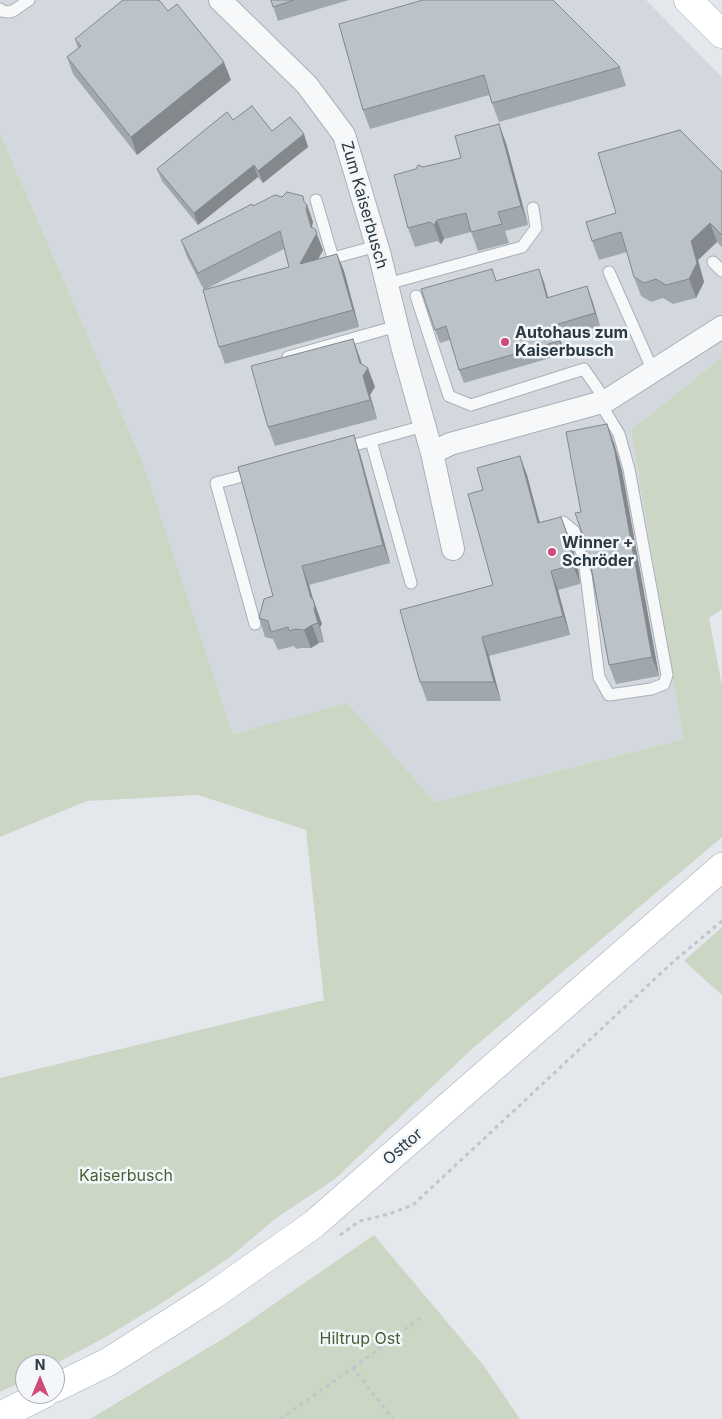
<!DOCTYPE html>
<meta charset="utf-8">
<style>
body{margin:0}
#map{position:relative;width:722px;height:1419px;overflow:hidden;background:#e4e8ec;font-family:Inter,sans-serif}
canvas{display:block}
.north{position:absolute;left:15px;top:1354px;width:50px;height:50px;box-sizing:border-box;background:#f4f7f9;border:1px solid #a4abb1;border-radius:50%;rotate:0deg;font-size:14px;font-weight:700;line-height:20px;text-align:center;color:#2b3944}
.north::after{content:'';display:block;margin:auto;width:18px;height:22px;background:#d04a77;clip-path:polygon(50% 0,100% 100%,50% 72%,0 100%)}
</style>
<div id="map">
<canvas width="722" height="1419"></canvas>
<div class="north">N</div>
</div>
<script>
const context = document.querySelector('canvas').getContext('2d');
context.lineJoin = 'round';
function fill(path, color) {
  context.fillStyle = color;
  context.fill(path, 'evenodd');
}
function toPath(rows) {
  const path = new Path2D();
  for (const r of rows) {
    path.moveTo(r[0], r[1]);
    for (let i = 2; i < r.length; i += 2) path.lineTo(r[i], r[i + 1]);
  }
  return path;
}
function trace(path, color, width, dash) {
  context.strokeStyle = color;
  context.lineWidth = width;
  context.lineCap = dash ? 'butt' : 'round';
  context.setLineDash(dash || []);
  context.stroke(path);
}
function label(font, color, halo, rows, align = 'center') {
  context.font = font + ' Inter,sans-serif';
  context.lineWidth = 5;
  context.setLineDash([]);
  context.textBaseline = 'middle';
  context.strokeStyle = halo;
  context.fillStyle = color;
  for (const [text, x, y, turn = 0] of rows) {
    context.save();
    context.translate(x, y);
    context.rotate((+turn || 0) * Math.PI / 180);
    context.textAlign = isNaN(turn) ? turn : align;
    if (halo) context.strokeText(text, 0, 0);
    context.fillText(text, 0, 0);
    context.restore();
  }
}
fill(toPath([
 [0,0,646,0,722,77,722,357,631,430,683,739,435,802,347,704,233,734,144,465,0,133]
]), '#d2d8de');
fill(toPath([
 [0,133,144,465,233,734,347,703,435,802,683,739,631,430,722,357,722,609,709,618,722,686,722,837,473,1048,335,1179,276,1218,230,1257,165,1301,104,1338,55,1364,25,1364,25,1380,0,1392,0,1078,320,1001,324,1001,306,830,198,795,87,801,0,837],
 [722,927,722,995,684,961],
 [374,1235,484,1366,520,1419,90,1419,226,1337]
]), '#ccd6c5');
const lane = toPath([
 [0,9,2,11,8,12,13,11,29,0],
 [316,200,333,258,377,246],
 [713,262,722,271],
 [609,272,653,371],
 [387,284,522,247,536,228,533,208],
 [416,296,449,396,471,405,584,369,606,401],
 [288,357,397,326],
 [371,441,411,583],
 [344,448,424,426],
 [254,473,216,483,255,624],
 [563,522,574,531,584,559,599,677,609,695,651,689,664,684,667,675,629,469,619,434,600,403]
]);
const street = toPath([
 [220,0,307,85,344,135,380,256,402,346,432,453,453,549],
 [432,453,450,444,606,401,722,327]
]);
const secondary = toPath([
 [688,0,722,34],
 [55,1388,108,1362,212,1296,314,1224,722,867],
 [0,1416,44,1394]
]);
trace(lane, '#a9b0b6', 13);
trace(street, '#a9b0b6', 24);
trace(secondary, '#a9b0b6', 29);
trace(toPath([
 [340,1235,360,1221,389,1214,413,1205,674,961,722,921],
 [353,1368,420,1318],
 [280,1419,353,1368,393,1419]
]), '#c2c6cb', 3, [4, 4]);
trace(lane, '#f7f8fa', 11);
trace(street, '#f7f8fa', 22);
trace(secondary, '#fff', 28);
fill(toPath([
 [271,0,349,0,278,21],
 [168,11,231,80,137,155,73,74,67,57,78,48,75,39],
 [339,24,620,67,626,86,499,122,489,95,370,129,363,110],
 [233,120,272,131,304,134,308,147,263,183,258,177,198,225,162,181,157,169],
 [506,143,528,225,505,231,509,243,478,251,471,232,444,239,441,244,437,241,415,247,408,228,423,167,461,158],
 [722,172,722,247,717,242,698,260,704,282,696,298,673,304,663,298,651,302,641,296,634,277,627,252,599,260,592,241,616,213],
 [305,203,307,205,313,222,312,227,323,250,318,259,337,254,344,271,359,327,225,364,219,347,289,267,284,249,204,290,187,257,181,240,253,206],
 [492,269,496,281,539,269,548,298,592,300,600,326,560,338,564,354,464,383,459,370,450,340,440,343,435,330],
 [360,358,362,364,375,387,370,395,377,419,275,446,268,427],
 [614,443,622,471,659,676,616,684,609,665,592,575,587,561,581,512],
 [360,454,390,563,309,585,313,599,322,624,320,627,324,642,319,643,311,648,301,648,296,649,294,646,278,650,273,639,265,637,259,618],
 [527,475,539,522,577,561,580,584,558,590,570,635,489,656,501,701,427,701,420,682,493,585,483,490]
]), '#a1a8ad');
fill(toPath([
 [224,62,231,80,137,155,131,137],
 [499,124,506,143,528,225,521,206],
 [304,134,308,147,263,183,258,171],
 [254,165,258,177,198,225,194,213],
 [303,196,306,207,307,205,313,222,312,226,315,236,315,229,323,250,306,281,300,264,311,227],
 [437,220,444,239,441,244,434,225],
 [710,223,717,242,698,260,704,282,696,298,689,279,691,241],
 [337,254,344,271,359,327,353,310],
 [539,269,544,282,552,312,547,298],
 [587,286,592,300,600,326,595,313],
 [555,325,560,338,564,354,559,341],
 [353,339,360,358,364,373,368,368,375,387,370,395,377,419,370,400],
 [607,424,614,443,622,471,659,676,652,657],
 [354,435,360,454,390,563,383,545],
 [520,456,527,475,545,542,538,523],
 [561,517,577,561,580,584,573,565],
 [302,566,309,585,315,606,313,599,322,624,320,627,324,642,318,623],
 [551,571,558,590,570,635,563,616],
 [312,625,319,643,311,648,304,630],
 [482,637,489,656,501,701,494,682]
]), '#83888d');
const building = toPath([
 [123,0,159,0,168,11,177,4,224,62,131,137,67,57,81,46,75,39,123,0],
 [271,0,294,0,273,7,271,0],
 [423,0,553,0,620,67,492,103,484,75,363,110,339,24,423,0],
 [252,106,272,131,290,117,304,134,258,171,254,165,194,213,157,169,227,112,233,120,252,106],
 [499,124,521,206,498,212,502,224,471,232,466,213,437,220,434,225,430,222,408,228,394,175,416,169,418,165,423,167,461,158,455,136,499,124],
 [680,130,722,172,722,235,710,223,691,241,697,263,689,279,666,285,656,279,644,283,634,277,621,232,592,241,586,222,616,213,598,153,680,130],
 [287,192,303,196,304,202,307,205,306,209,311,227,315,229,317,233,300,264,337,254,353,310,219,347,203,290,289,267,280,231,198,273,181,240,252,204,253,206,275,195,282,197,287,192],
 [492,269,496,281,539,269,547,298,587,286,595,313,555,325,559,341,459,370,446,326,435,330,421,289,492,269],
 [353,339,360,363,368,368,363,376,370,400,268,427,251,366,353,339],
 [607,424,615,452,652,657,609,665,590,561,587,561,584,538,575,513,581,512,566,432,607,424],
 [354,435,383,545,302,566,311,598,313,599,315,606,314,609,318,623,312,625,304,630,295,629,289,631,288,627,271,632,268,621,259,618,264,599,273,596,238,467,354,435],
 [520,456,538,523,561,517,570,542,573,565,551,571,563,616,482,637,494,682,420,682,400,610,493,585,468,494,483,490,477,468,520,456]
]);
fill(building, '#bbc3c9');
trace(building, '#83888d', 1);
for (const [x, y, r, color] of [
 [505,342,5,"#d04a77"],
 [552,552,5,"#d04a77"]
]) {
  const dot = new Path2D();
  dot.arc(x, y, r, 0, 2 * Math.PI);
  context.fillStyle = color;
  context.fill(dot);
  trace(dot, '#f4f7f9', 2);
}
label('16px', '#2b3944', '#f4f7f9', [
 ["Zum Kaiserbusch",364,205,74],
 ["Osttor",403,1147,-41]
]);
label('bold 16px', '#2b3944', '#f4f7f9', [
 ["Autohaus zum",515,333],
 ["Kaiserbusch",515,351],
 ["Winner +",562,543],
 ["Schröder",562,561]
], 'left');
label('16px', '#476038', '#f4f7f9', [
 ["Kaiserbusch",126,1176],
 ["Hiltrup Ost",360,1339]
]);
</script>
